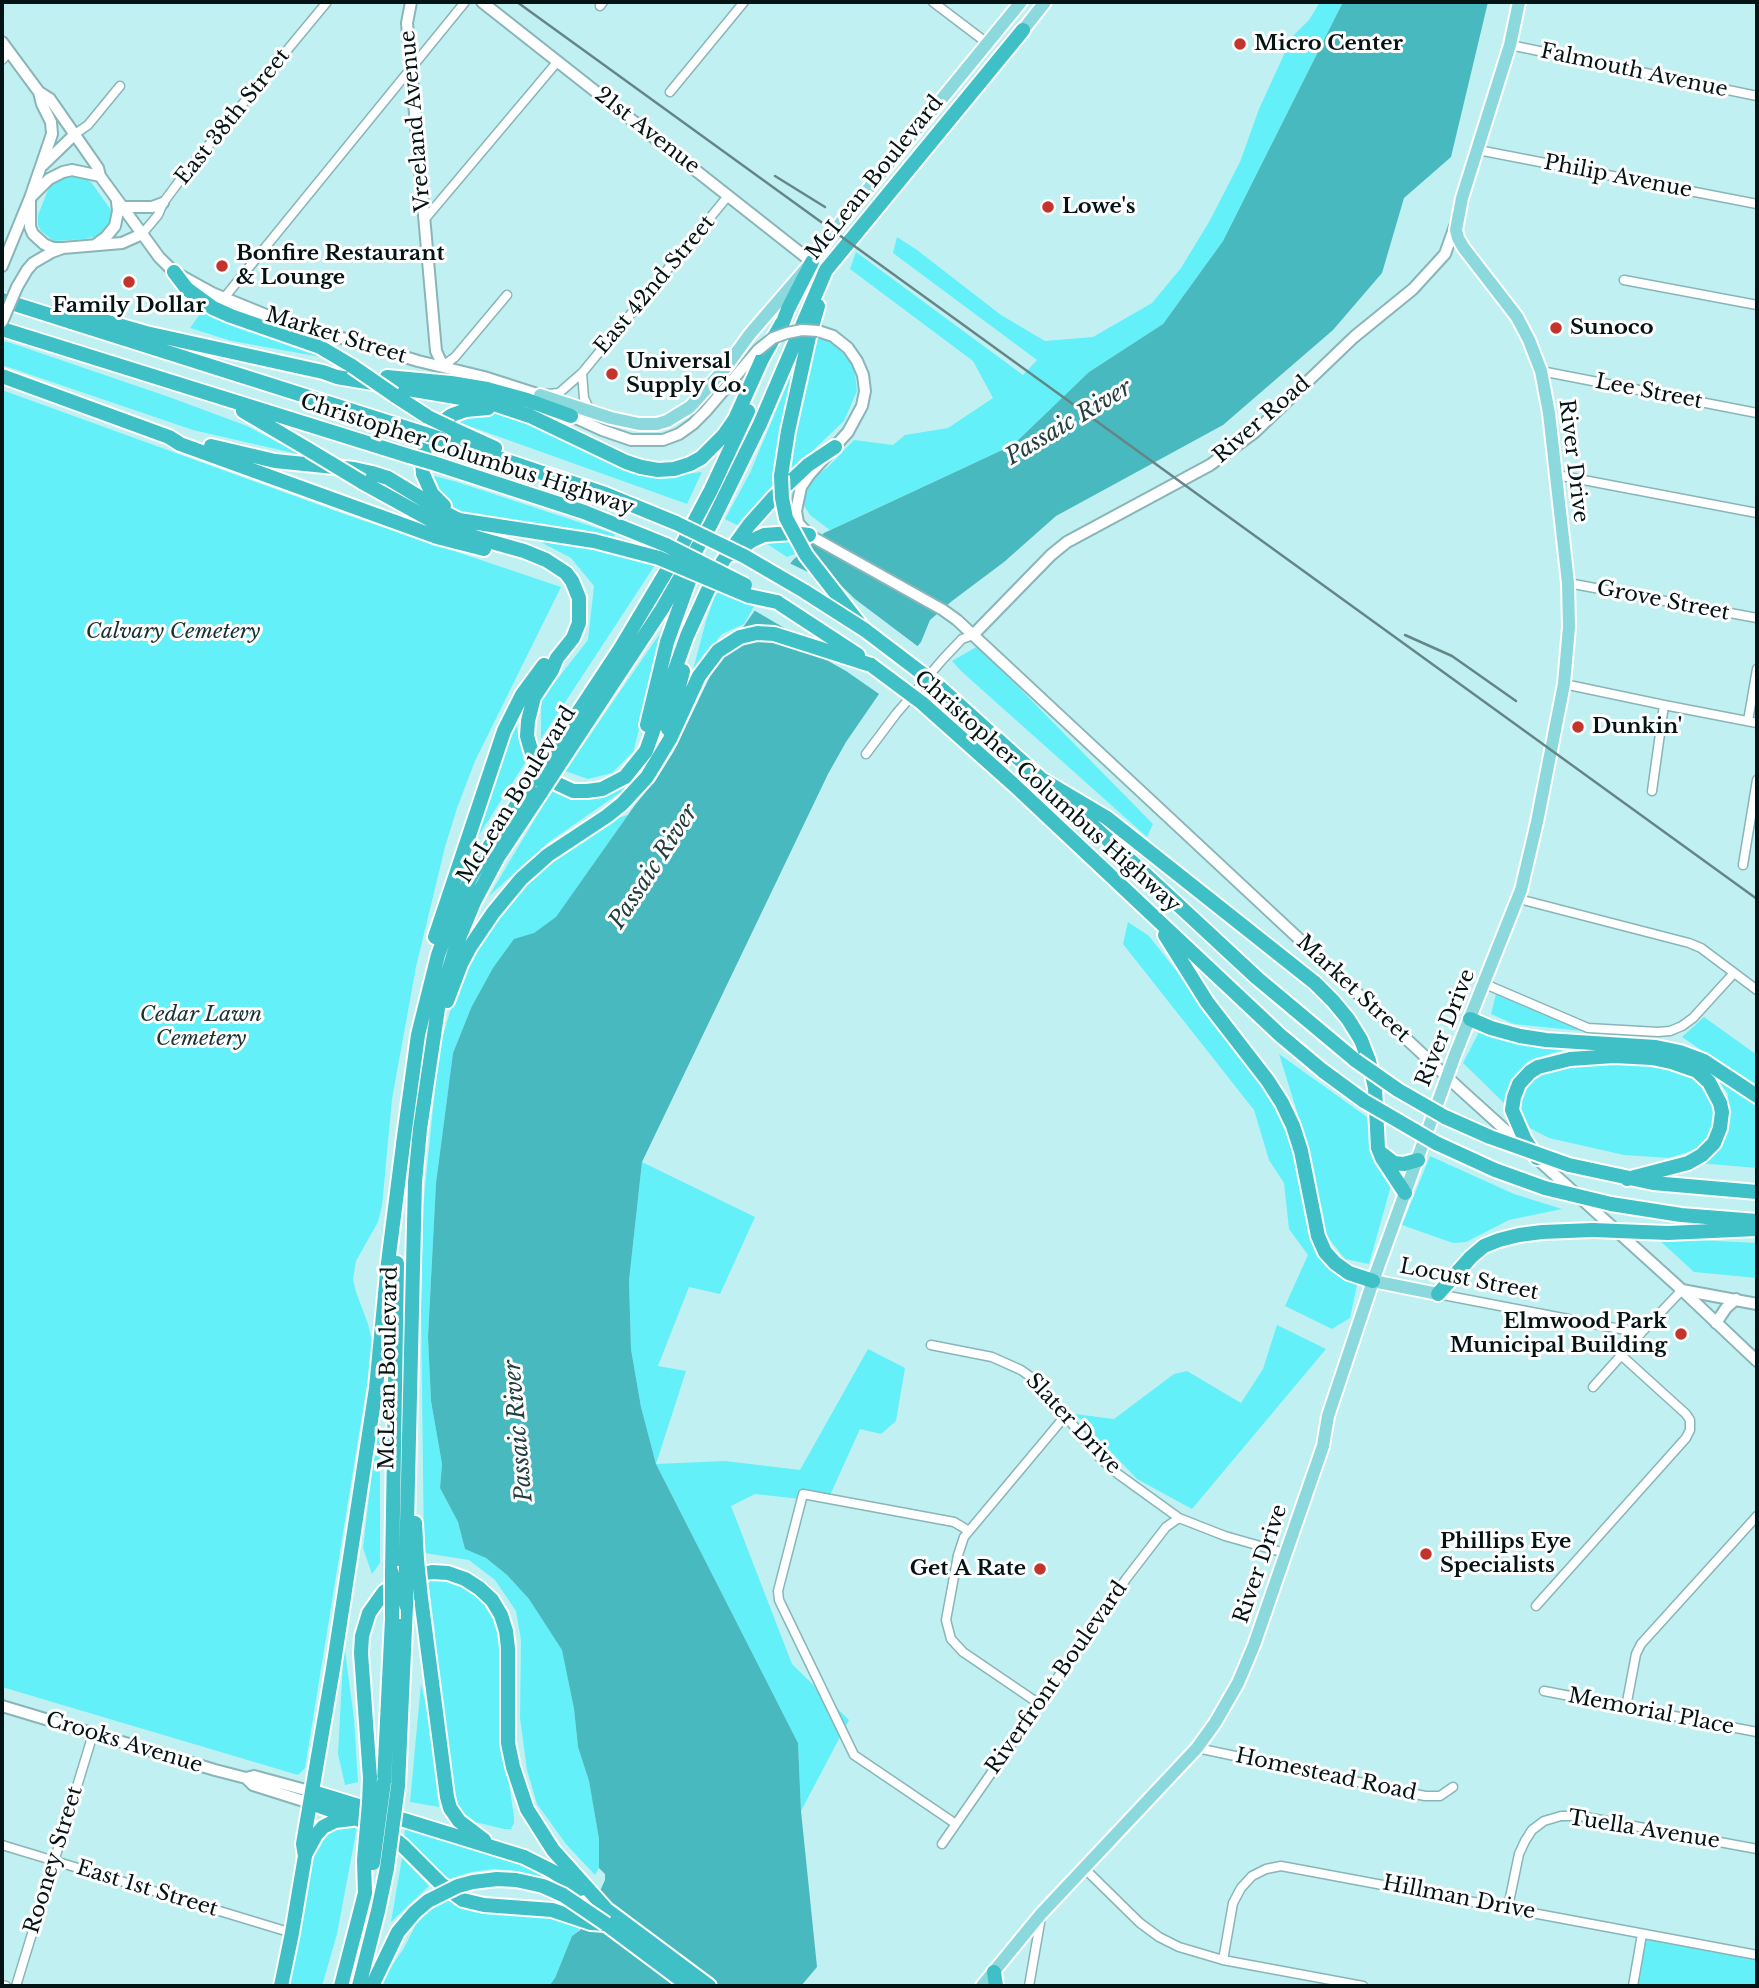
<!DOCTYPE html>
<style>
body{margin:0}
#map{position:relative;width:1759px;height:1988px;overflow:hidden;background:#c1f0f2;font-family:"Libre Baskerville",serif}
canvas{display:block}
.frame{position:absolute;inset:0;border:4px solid #041415;pointer-events:none}
</style>
<div id="map">
<canvas width="1759" height="1988"></canvas>
<div class="frame"></div>
</div>
<script>
const context = document.querySelector('canvas').getContext('2d');
context.lineJoin = 'round';
function fill(path, color) {
  context.fillStyle = color;
  context.fill(path, 'evenodd');
}
function toPath(rows) {
  const path = new Path2D();
  for (const r of rows) {
    path.moveTo(r[0], r[1]);
    for (let i = 2; i < r.length; i += 2) path.lineTo(r[i], r[i + 1]);
  }
  return path;
}
function trace(path, color, width, dash) {
  context.strokeStyle = color;
  context.lineWidth = width;
  context.lineCap = dash ? 'butt' : 'round';
  context.setLineDash(dash || []);
  context.stroke(path);
}
function label(font, color, halo, rows, align = 'center') {
  context.font = font + ' "Libre Baskerville",serif';
  context.lineWidth = 6;
  context.setLineDash([]);
  context.textBaseline = 'middle';
  context.strokeStyle = halo;
  context.fillStyle = color;
  for (const [text, x, y, turn = 0] of rows) {
    context.save();
    context.translate(x, y);
    context.rotate((+turn || 0) * Math.PI / 180);
    context.textAlign = isNaN(turn) ? turn : align;
    if (halo) context.strokeText(text, 0, 0);
    context.fillText(text, 0, 0);
    context.restore();
  }
}
fill(toPath([
 [1320,2,1343,2,1223,241,1163,324,1089,372,1013,445,830,530,810,515,802,502,812,479,828,467,854,440,893,445,905,435,948,428,993,398,973,361,850,269,856,252,1023,375,1037,360,893,253,897,237,917,250,1001,315,1045,341,1093,337,1152,303,1181,268,1209,222,1240,162,1259,109,1292,37,1309,20],
 [69,175,80,176,91,182,111,210,113,220,101,235,85,239,54,241,41,231,38,225,38,215,48,190,55,182],
 [205,307,338,360,232,341,190,328],
 [813,335,832,342,854,364,857,391,844,421,789,473,799,396],
 [5,341,169,397,247,426,302,455,193,430,2,365,2,349],
 [793,370,773,489,739,526,725,519,750,473],
 [2,390,347,515,561,587,475,761,457,808,445,847,416,967,392,1099,382,1206,378,1222,356,1261,353,1279,356,1292,368,1324,372,1341,372,1354,305,1768,298,1775,2,1687],
 [479,411,510,416,641,474,660,477,702,472,687,504,455,421],
 [427,474,457,482,615,534,613,538,476,516,458,510,444,500],
 [785,526,800,552,787,557,764,542,763,530],
 [537,540,606,548,657,562,541,739,541,700,588,640,594,586,571,558],
 [717,589,755,605,744,624,722,634,693,670,706,621],
 [668,622,633,752,612,773,588,779,565,771],
 [978,646,1153,824,1147,837,961,671,952,661],
 [515,722,527,760,477,838],
 [631,785,549,842,489,896,554,787,586,798],
 [628,815,556,918,534,933,471,1008,453,1053,436,1183,428,1337,431,1401,442,1464,440,1488,458,1522,465,1548,486,1558,507,1575,529,1599,562,1649,574,1709,578,1747,589,1781,595,1815,599,1839,599,1868,595,1875,566,1844,537,1804,527,1770,520,1718,521,1640,516,1611,495,1580,469,1560,424,1553,421,1306,423,1208,439,1048,461,976,486,927,523,881,554,858,611,820],
 [1128,922,1149,936,1265,1083,1284,1116,1326,1261,1357,1285,1350,1318,1332,1329,1285,1306,1308,1255,1289,1229,1284,1183,1269,1160,1254,1110,1123,944],
 [1496,994,1582,1031,1514,1024,1491,1014],
 [1704,1017,1757,1055,1757,1088,1682,1037],
 [1480,1030,1572,1047,1528,1061,1506,1092,1505,1104,1463,1063],
 [1279,1054,1367,1117,1373,1144,1392,1182,1369,1264,1345,1259,1326,1235,1304,1134],
 [1593,1061,1641,1061,1678,1068,1704,1081,1717,1103,1714,1130,1695,1150,1669,1158,1624,1155,1549,1138,1524,1125,1518,1108,1526,1086,1547,1071],
 [1708,1067,1757,1099,1757,1168,1698,1163,1711,1156,1726,1132,1728,1094],
 [1430,1156,1514,1194,1562,1209,1509,1220,1466,1242,1453,1243,1402,1225],
 [642,1162,755,1217,720,1294,689,1287,658,1366,686,1371,656,1464,725,1461,800,1470,868,1349,905,1368,896,1421,881,1434,860,1429,827,1502,755,1494,731,1506,792,1664,849,1720,801,1811,798,1743,656,1464,641,1407,631,1349,629,1281],
 [1657,1238,1757,1243,1757,1278,1694,1272],
 [1277,1325,1326,1349,1192,1509,1137,1479,1075,1414,1114,1419,1174,1374,1187,1371,1241,1403,1263,1369],
 [380,1400,380,1563,372,1574,363,1548],
 [428,1579,446,1579,469,1585,493,1610,501,1654,503,1742,514,1817,514,1823,511,1829,504,1829,475,1822,464,1816,455,1802,431,1634,435,1633],
 [344,1643,354,1719,358,1782,345,1785,338,1754],
 [421,1684,431,1727,439,1807,410,1802],
 [340,1826,357,1827,337,1934,322,1986,289,1986,315,1845,320,1835],
 [405,1829,522,1863,565,1886,541,1877,517,1871,494,1869,472,1872,446,1880,404,1838],
 [402,1858,429,1886,391,1922],
 [451,1898,475,1909,512,1914,543,1915,578,1922,579,1930,572,1936,555,1978,549,1986,378,1986,404,1948,416,1924,442,1899],
 [1642,1934,1757,1955,1757,1986,1633,1986]
]), '#64f0f8');
fill(toPath([
 [1343,2,1488,2,1451,157,1404,198,1382,273,1333,330,1223,425,1056,516,1004,562,952,601,930,620,921,642,890,678,846,742,828,774,642,1162,629,1281,631,1349,641,1407,656,1464,798,1743,801,1811,817,1967,801,1986,549,1986,555,1978,572,1936,580,1930,590,1913,605,1880,605,1874,599,1868,599,1839,589,1781,578,1747,574,1709,562,1650,529,1599,507,1575,486,1558,465,1549,458,1522,440,1488,442,1464,431,1401,428,1337,436,1183,453,1053,471,1008,493,968,514,939,534,933,556,917,635,805,657,778,674,751,713,670,765,596,793,560,824,533,1013,445,1089,372,1163,324,1223,241]
]), '#48b9bf');
fill(toPath([
 [805,545,825,570,855,599,920,648,882,696,846,671,814,653,791,644,735,633,786,629,752,609,787,562,808,572,809,570,796,553]
]), '#c1f0f2');
const street = toPath([
 [933,2,987,43],
 [600,6,603,2],
 [1510,45,1757,96],
 [2,60,9,52],
 [670,92,744,2],
 [75,134,88,125,120,86],
 [1478,150,1757,204],
 [425,219,558,61],
 [142,234,158,215,163,203,183,176,327,2],
 [1624,280,1757,305],
 [224,298,465,2],
 [443,366,455,357,507,295],
 [1541,371,1757,413],
 [582,373,584,398,590,411],
 [546,394,559,393,582,373,728,196],
 [1557,475,1757,513],
 [1568,583,1757,618],
 [1564,684,1664,705,1757,723],
 [1748,721,1757,669],
 [866,754,896,714,943,659,962,639,973,635],
 [1652,791,1664,705],
 [1743,865,1757,780],
 [1519,899,1689,943,1701,948,1757,990],
 [1485,984,1588,1028,1658,1032,1670,1031,1682,1026,1693,1018,1734,973],
 [1438,1294,1641,1333],
 [931,1345,992,1357,1021,1370,1038,1382,1100,1458,1118,1474,1179,1518,1225,1536,1285,1553],
 [1593,1387,1641,1333,1682,1290],
 [1536,1606,1686,1438,1690,1430,1690,1420,1686,1414,1622,1356],
 [1544,1691,1757,1732],
 [1038,1703,963,1652,951,1639,946,1620,958,1555,964,1537,1066,1415],
 [1626,1707,1636,1654,1641,1644,1757,1516],
 [1197,1748,1425,1796,1440,1796,1453,1787],
 [956,1824,854,1755,779,1600,778,1591,803,1494,954,1522,969,1531],
 [942,1844,1126,1579,1166,1527,1179,1518],
 [2,1845,292,1933],
 [1085,1869,1140,1923,1159,1937,1179,1947,1223,1960,1363,1986],
 [1508,1907,1519,1854,1525,1841,1532,1830,1544,1821,1561,1816,1580,1816,1757,1849],
 [1223,1960,1233,1903,1241,1888,1252,1876,1266,1869,1281,1866,1757,1955],
 [2,1985,6,1986],
 [16,1986,93,1734],
 [1029,1986,1041,1917],
 [1633,1986,1642,1934]
]);
const secondary = toPath([
 [411,2,407,23,436,351,443,366],
 [482,2,812,262],
 [2,42,39,92,50,99,98,168,100,176,159,257,174,272,212,293,266,315,418,361,484,377,540,395,545,399],
 [43,165,75,134],
 [123,207,152,207,163,203],
 [95,245,106,237,115,226,118,211,117,202],
 [63,248,53,248,44,244,33,234,30,227,30,198,49,179,63,172,72,170,100,176],
 [2,266,30,198,52,134,51,122,42,104,39,92],
 [17,287,27,270,33,263,52,252,63,248,122,243,142,234],
 [818,331,833,336,848,348,857,361,863,375,865,391,862,406,848,432,809,475,801,487,796,511,798,523,809,535,943,610,957,620,1460,1089,1682,1290,1757,1361],
 [567,414,602,430,631,440,663,440,679,434,693,424,706,411,758,350],
 [973,635,1051,555,1067,542,1210,465,1255,432,1354,337,1413,289,1445,254,1455,226],
 [1682,1290,1757,1304],
 [1716,1323,1726,1308,1736,1299],
 [2,1706,215,1770,246,1778,254,1776,313,1792],
 [246,1778,253,1785,310,1803]
]);
const primary = toPath([
 [1023,30,1045,2],
 [540,395,611,418,639,424,657,424,667,421,690,407,726,367,750,334,812,262,829,237,1021,2],
 [1373,1281,1438,1294],
 [982,1986,1041,1914,1197,1748,1215,1723,1238,1683,1254,1645,1323,1446,1328,1416,1373,1281,1455,1055,1521,890,1537,822,1564,684,1569,627,1568,583,1549,413,1541,371,1529,340,1517,317,1463,247,1458,238,1456,230,1462,198,1510,45,1519,2]
]);
const highway = toPath([
 [174,272,187,289,213,308,231,316,320,347,352,366],
 [2,300,416,431],
 [71,322,97,319,146,333,323,372,337,377,491,403,530,416,626,462,641,467,658,470,674,469,690,464,701,458,724,435,735,419,762,359,782,323],
 [2,329,409,456],
 [780,330,788,309,812,262],
 [2,376,169,437,180,444,437,537,484,549],
 [387,377,451,383,487,389,527,400,571,416],
 [394,395,428,417],
 [243,411,309,450],
 [451,428,495,448],
 [441,439,605,494,676,523],
 [211,446,275,461,354,469,372,473,388,478,447,514,459,520,594,541,659,558],
 [433,463,584,512,666,545],
 [781,476,788,431,809,337,818,306],
 [362,482,440,525,481,539,524,551,546,560,566,573,572,581,579,598,579,623,573,638,557,658,552,670,534,697,528,721,527,736,533,757,546,775,558,784,573,791,587,791,602,789,625,777,646,751,687,636,707,592,723,561,749,525,774,497,808,465,835,447],
 [444,506,432,494,423,474,422,462,427,441,441,423,452,415,466,410,488,408],
 [733,554,751,541,764,535,792,533,809,535],
 [820,573,862,627],
 [777,602,858,655],
 [936,684,1049,786],
 [922,703,1013,784,1280,1035,1323,1071,1364,1101],
 [647,725,667,642,693,570],
 [668,729,683,671],
 [548,758,620,649,681,547,711,490,748,411],
 [557,768,662,609,711,524,760,424,826,270,1023,30],
 [1043,780,1107,818,1315,983,1333,1001,1348,1019,1361,1040,1369,1061,1375,1088,1378,1148,1382,1158,1405,1193],
 [1064,799,1257,978,1355,1060],
 [1165,935,1207,1002,1268,1081,1282,1103,1293,1126,1301,1151,1318,1236,1325,1252,1335,1263,1349,1273,1373,1281],
 [435,937,504,731,522,695,544,665],
 [447,1001,461,964,470,947,493,913,521,879,548,855,607,816,622,804,647,777,670,739,699,676,718,651,740,637,757,633,774,634,871,665],
 [1470,1019,1491,1028,1520,1036,1546,1040,1656,1047,1680,1052,1704,1061,1757,1096],
 [1445,1117,1490,1137],
 [1436,1143,1495,1170,1545,1188],
 [403,1144,418,1035,438,955,446,933,471,877,485,853,533,780],
 [1381,1153,1394,1163,1404,1164,1418,1160],
 [1537,1158,1525,1140,1512,1110,1514,1097,1519,1084,1530,1072,1538,1067,1570,1059,1614,1056,1652,1058,1671,1062,1697,1071,1709,1082,1720,1103,1722,1112,1720,1128,1714,1143,1702,1155,1688,1163,1627,1179],
 [1569,1165,1653,1183,1757,1192],
 [1611,1204,1681,1215,1757,1221],
 [1643,1232,1668,1233,1757,1229],
 [1438,1294,1471,1257,1484,1246,1499,1240,1519,1235,1542,1232,1593,1230],
 [415,1523,417,1560],
 [406,1566,415,1182,420,1129,439,1002,457,943,474,902,498,857,542,791],
 [392,1573,397,1263],
 [421,1598,447,1797,450,1808,459,1821,484,1840],
 [370,1778,361,1653,362,1636,369,1613,384,1592,406,1577,432,1572,448,1573,465,1579,479,1588,492,1600,501,1615,506,1631,508,1648,508,1743,513,1767,527,1809,553,1850,605,1908],
 [384,1782,392,1619],
 [398,1786,406,1605],
 [313,1792,524,1857,552,1871,580,1889],
 [310,1803,368,1823,387,1833,403,1846,441,1884,463,1900,484,1905,552,1910,591,1923,606,1924,689,1986],
 [305,1855,316,1835,323,1827,335,1821,352,1819],
 [599,1904,709,1986],
 [994,1972,996,1986],
 [281,1986,292,1933,305,1856,303,1844,333,1669,376,1388,388,1263,404,1137],
 [341,1986,365,1893,364,1860],
 [359,1986,378,1911,387,1868],
 [372,1986,398,1932,415,1912,428,1901]
]);
trace(street, '#88b5b8', 11);
trace(secondary, '#88b5b8', 14);
trace(primary, '#fff', 16);
trace(highway, '#fff', 18);
trace(street, '#fff', 8);
trace(secondary, '#fff', 10);
trace(primary, '#8cd9dd', 12);
trace(highway, '#3fc0c7', 14);
trace(toPath([
 [517,2,1757,899],
 [775,176,825,207],
 [1405,635,1452,656,1516,701]
]), '#658586', 2.5);
const secondaryBridge = toPath([
 [2,322,17,287],
 [758,350,773,338,787,333,802,330,818,331]
]);
const highwayBridge = toPath([
 [352,366,394,395],
 [428,417,451,428],
 [416,431,441,439],
 [309,450,362,482],
 [409,456,433,463],
 [781,476,782,498,786,518,806,555,820,573],
 [676,523,744,556,804,591,865,630,936,684],
 [666,545,745,585],
 [659,558,749,596,777,602],
 [871,665,922,703],
 [533,780,548,758],
 [542,791,557,768],
 [1355,1060,1398,1090,1445,1117],
 [1364,1101,1436,1143],
 [1490,1137,1569,1165],
 [1545,1188,1611,1204],
 [1593,1230,1643,1232],
 [417,1560,421,1598],
 [406,1566,406,1605],
 [392,1619,392,1573],
 [364,1860,369,1803,370,1778],
 [373,1863,384,1782],
 [387,1868,398,1786],
 [428,1901,458,1886,473,1882,497,1879,516,1880,543,1886,563,1895,606,1924]
]);
trace(secondaryBridge, '#88b5b8', 14, []);
trace(highwayBridge, '#fff', 18, []);
trace(secondaryBridge, '#fff', 10);
trace(highwayBridge, '#3fc0c7', 14);
for (const [x, y, r, color] of [
 [1240,44,7,"#c3352c"],
 [1048,207,7,"#c3352c"],
 [222,266,7,"#c3352c"],
 [129,282,7,"#c3352c"],
 [1556,328,7,"#c3352c"],
 [612,374,7,"#c3352c"],
 [1578,727,7,"#c3352c"],
 [1681,1334,7,"#c3352c"],
 [1426,1554,7,"#c3352c"],
 [1040,1569,7,"#c3352c"]
]) {
  const dot = new Path2D();
  dot.arc(x, y, r, 0, 2 * Math.PI);
  context.fillStyle = color;
  context.fill(dot);
  trace(dot, '#fff', 2.5);
}
label('bold 21px', '#041415', '#fff', [
 ["Micro Center",1254,44],
 ["Lowe's",1062,207],
 ["Bonfire Restaurant",236,254],
 ["& Lounge",236,278],
 ["Family Dollar",129,306,"center"],
 ["Sunoco",1570,328],
 ["Universal",626,362],
 ["Supply Co.",626,386],
 ["Dunkin'",1592,727],
 ["Elmwood Park",1667,1322,"right"],
 ["Municipal Building",1667,1346,"right"],
 ["Phillips Eye",1440,1542],
 ["Specialists",1440,1566],
 ["Get A Rate",1026,1569,"right"]
], 'left');
label('21px', '#041415', '#fff', [
 ["Falmouth Avenue",1634,71,12],
 ["East 38th Street",233,117,-51],
 ["Vreeland Avenue",416,121,-95],
 ["21st Avenue",647,131,38],
 ["Philip Avenue",1618,177,11],
 ["McLean Boulevard",875,178,-51],
 ["East 42nd Street",655,285,-50],
 ["Market Street",336,336,17],
 ["Lee Street",1649,392,11],
 ["River Road",1262,420,-41],
 ["Christopher Columbus Highway",467,455,18],
 ["River Drive",1573,461,83],
 ["Grove Street",1663,601,11],
 ["Christopher Columbus Highway",1047,792,42],
 ["McLean Boulevard",517,795,-58],
 ["Market Street",1353,989,43],
 ["River Drive",1446,1028,-68],
 ["Locust Street",1469,1280,11],
 ["McLean Boulevard",389,1368,-89],
 ["Slater Drive",1073,1424,47],
 ["River Drive",1261,1564,-71],
 ["Riverfront Boulevard",1057,1678,-55],
 ["Memorial Place",1651,1712,11],
 ["Crooks Avenue",124,1743,17],
 ["Homestead Road",1326,1775,12],
 ["Tuella Avenue",1644,1830,9],
 ["Rooney Street",54,1860,-73],
 ["East 1st Street",147,1889,17],
 ["Hillman Drive",1459,1898,11]
]);
label('italic 21px', '#183132', '#fff', [
 ["Calvary Cemetery",173,632],
 ["Cedar Lawn",201,1015],
 ["Cemetery",201,1039]
]);
label('italic 23px', '#243d3e', '#fff', [
 ["Passaic River",1069,423,-31],
 ["Passaic River",654,867,-57],
 ["Passaic River",519,1431,-95]
]);
</script>
